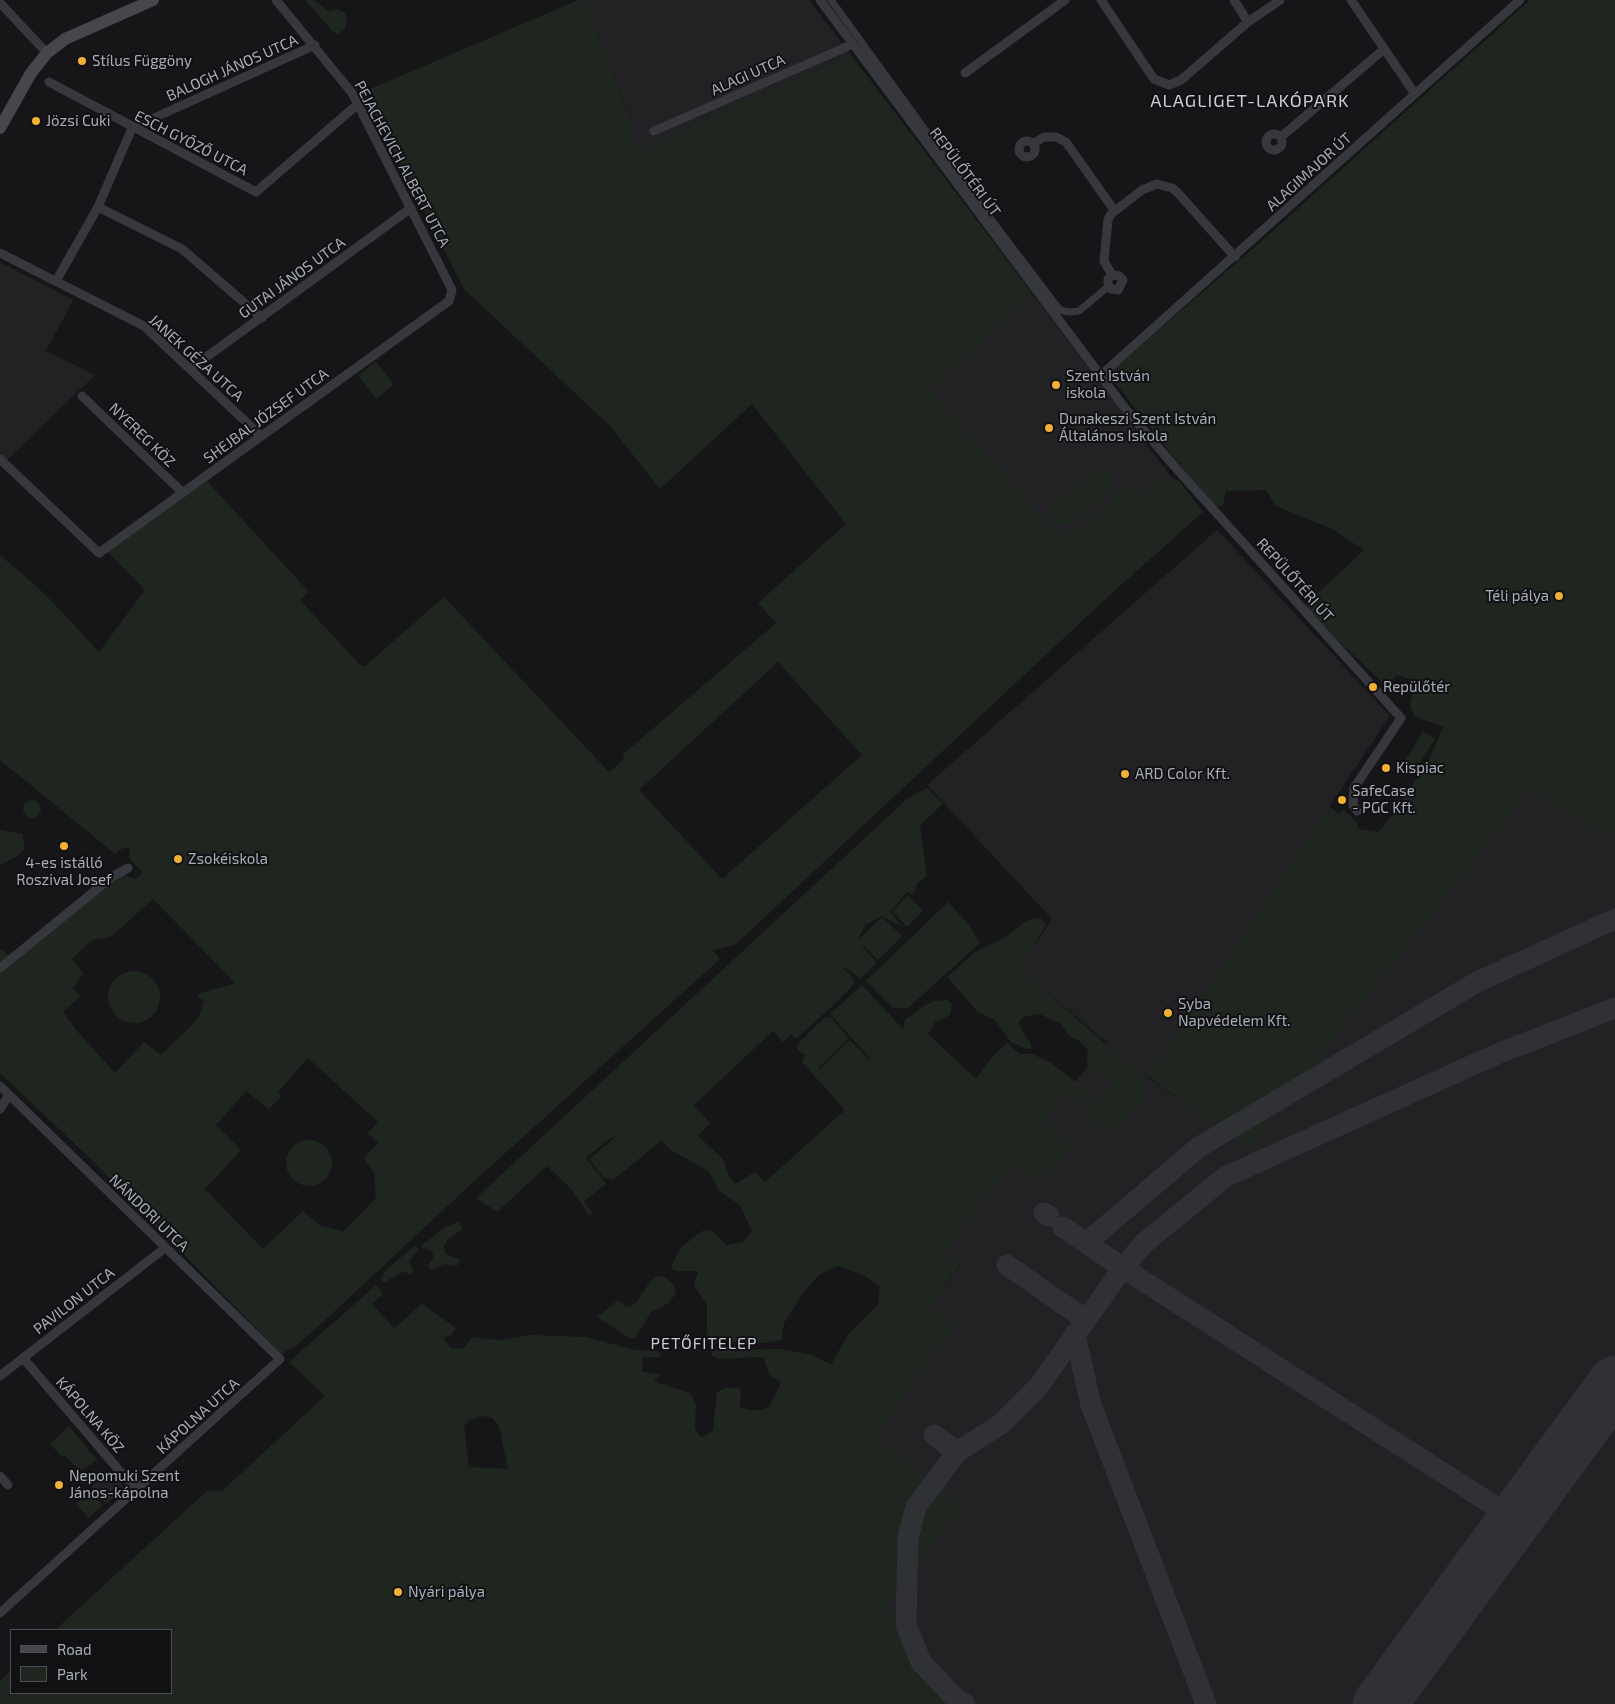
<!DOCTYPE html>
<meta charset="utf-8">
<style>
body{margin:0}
#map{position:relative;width:1615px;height:1704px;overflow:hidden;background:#161618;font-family:"Exo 2",sans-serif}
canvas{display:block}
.legend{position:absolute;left:10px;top:1629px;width:162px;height:65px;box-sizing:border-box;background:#111113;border:1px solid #4d4f55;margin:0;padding:6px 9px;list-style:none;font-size:15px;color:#a8adb8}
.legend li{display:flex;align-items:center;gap:10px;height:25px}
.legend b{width:25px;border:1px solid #4d4f55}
</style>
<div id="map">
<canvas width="1615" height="1704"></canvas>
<ul class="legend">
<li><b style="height:6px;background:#45474d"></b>Road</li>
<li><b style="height:14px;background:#1e261f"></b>Park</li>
</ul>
</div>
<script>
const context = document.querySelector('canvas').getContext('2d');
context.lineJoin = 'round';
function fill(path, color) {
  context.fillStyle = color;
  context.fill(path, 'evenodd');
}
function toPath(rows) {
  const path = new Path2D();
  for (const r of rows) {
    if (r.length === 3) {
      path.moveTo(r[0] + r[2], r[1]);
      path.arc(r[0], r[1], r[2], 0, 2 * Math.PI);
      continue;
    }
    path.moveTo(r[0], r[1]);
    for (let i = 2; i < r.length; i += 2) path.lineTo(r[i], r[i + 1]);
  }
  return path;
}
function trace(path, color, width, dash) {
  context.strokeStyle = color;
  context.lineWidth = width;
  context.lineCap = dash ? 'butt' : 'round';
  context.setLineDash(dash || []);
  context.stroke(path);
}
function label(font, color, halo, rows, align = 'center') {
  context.font = font + ' "Exo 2",sans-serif';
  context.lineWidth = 4;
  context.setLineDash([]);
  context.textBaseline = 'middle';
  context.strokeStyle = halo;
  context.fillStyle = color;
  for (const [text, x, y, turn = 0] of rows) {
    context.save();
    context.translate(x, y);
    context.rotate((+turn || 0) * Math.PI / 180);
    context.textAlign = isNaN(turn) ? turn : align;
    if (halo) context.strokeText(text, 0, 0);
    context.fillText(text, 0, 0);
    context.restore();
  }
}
fill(toPath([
 [585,0,809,0,851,55,735,105,639,151,627,126,632,123],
 [0,262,73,300,46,351,95,375,7,460,0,454],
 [1033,294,1172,478,1179,481,1203,512,1060,538,929,390],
 [1217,530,1390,716,1147,1077,1248,1147,1531,787,1580,821,1615,838,1615,1704,956,1704,887,1606,962,1506,875,1438,955,1326,929,1308,960,1265,946,1255,1009,1163,1107,1043,1019,968,1052,919,927,785],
 [110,1471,125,1488,106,1504,91,1487]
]), '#222225');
fill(toPath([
 [305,0,315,0,328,11,337,9,344,12,347,18,345,29,338,34,333,32],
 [578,0,585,0,632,124,628,126,639,151,735,105,851,55,1033,294,930,390,1059,537,1073,527,1075,531,1114,500,1112,497,1127,486,1137,495,1165,479,1172,479,1179,481,1203,512,1111,594,735,945,713,950,720,959,470,1185,322,1323,296,1346,281,1354,93,1161,0,1073,0,949,14,959,121,875,136,879,143,873,129,858,130,848,123,848,115,854,0,760,0,555,46,595,99,652,145,590,107,551,207,481,309,592,300,600,360,665,365,666,444,597,609,772,625,758,622,755,776,623,758,603,846,524,752,404,660,489,611,427,464,289,363,92],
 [778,662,862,755,722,879,639,790],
 [153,899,235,983,198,994,198,997,204,1001,198,1019,161,1055,144,1042,115,1073,77,1031,63,1012,81,996,73,989,83,973,72,959,92,940,112,936],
 [308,1058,378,1122,368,1133,378,1143,364,1158,374,1173,376,1198,344,1231,321,1226,303,1211,263,1249,205,1189,241,1150,216,1125,246,1091,269,1109,281,1097,278,1092],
 [1530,0,1615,0,1615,838,1580,821,1531,788,1248,1148,1147,1076,1329,806,1339,814,1343,809,1356,821,1359,829,1378,832,1388,821,1427,764,1443,727,1414,716,1410,704,1413,691,1410,679,1397,675,1386,686,1303,607,1364,550,1332,529,1276,506,1266,490,1226,491,1223,505,1214,508,1108,374,1264,239],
 [376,362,394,384,376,399,358,375],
 [1098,468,1107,469,1114,475,1115,484,1111,492,1070,523,1060,526,1054,523,1049,514,1051,504],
 [1423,731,1435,739,1417,768,1405,761],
 [927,788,943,804,920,825,927,876,917,884,913,895,907,892,890,912,904,928,882,916,865,925,858,940,882,917,902,936,878,960,858,941,877,963,861,978,841,966,853,978,854,984,829,1009,796,1039,791,1034,783,1042,773,1031,694,1105,710,1123,698,1136,723,1159,730,1179,735,1184,755,1172,765,1182,845,1110,802,1062,805,1056,797,1049,797,1045,825,1017,831,1018,849,1038,819,1067,820,1069,850,1040,869,1060,871,1059,830,1014,862,985,903,1029,905,1020,925,1005,934,1001,945,1000,952,1003,950,1015,935,1022,928,1034,976,1079,993,1056,1007,1043,1020,1054,1032,1054,1050,1062,1085,1090,1084,1102,1080,1104,1076,1102,1067,1093,1047,1117,1047,1121,1069,1144,1070,1149,1041,1183,1009,1164,946,1255,960,1264,929,1308,955,1326,875,1438,963,1506,887,1606,956,1704,0,1704,0,1681,11,1670,11,1693,171,1693,171,1630,55,1630,208,1490,222,1491,325,1396,289,1362,376,1285,383,1294,372,1304,394,1328,422,1304,456,1328,451,1335,443,1338,451,1348,462,1349,473,1337,498,1340,531,1335,586,1337,635,1350,658,1351,661,1353,660,1357,643,1357,642,1370,645,1372,660,1374,659,1378,653,1381,690,1393,696,1405,695,1428,699,1436,703,1437,713,1430,717,1392,725,1388,738,1388,741,1390,740,1407,749,1410,761,1410,769,1407,781,1383,769,1374,764,1358,756,1357,720,1359,712,1356,712,1352,715,1350,781,1349,813,1355,831,1365,847,1336,878,1305,880,1286,863,1275,838,1266,819,1275,805,1291,784,1323,782,1340,766,1343,712,1341,707,1335,707,1304,694,1286,698,1271,676,1271,672,1269,672,1265,680,1248,702,1231,712,1230,726,1245,743,1242,752,1232,740,1205,719,1191,709,1172,671,1150,661,1141,613,1180,604,1178,589,1159,617,1136,609,1139,586,1158,606,1184,584,1201,592,1213,589,1215,572,1190,547,1166,497,1212,476,1198,907,799],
 [482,1416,492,1418,499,1426,508,1469,469,1467,464,1426,468,1421],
 [32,809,9],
 [0,830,22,834,25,848,18,856,0,865],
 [908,895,923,911,907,927,892,911],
 [948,902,969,925,980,943,908,1008,893,1008,866,981],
 [1036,918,1040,918,1046,925,1020,968,1136,1071,1145,1084,1147,1092,1144,1104,1130,1111,1123,1122,1115,1127,1106,1127,1094,1123,1088,1117,1087,1113,1091,1101,1108,1092,1114,1085,1114,1081,1107,1075,1091,1071,1087,1063,1088,1050,1078,1040,1070,1037,1060,1023,1039,1014,1023,1017,1019,1022,1021,1029,1031,1044,1031,1049,1027,1049,1011,1042,994,1019,978,1012,947,977,975,952,1006,937,1026,921],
 [134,997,26],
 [309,1163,23],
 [458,1222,463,1229,447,1240,444,1246,445,1254,459,1259,459,1263,457,1266,444,1264,435,1269,429,1269,428,1265,433,1259,433,1253,428,1249,420,1247,445,1227],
 [414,1246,418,1248,417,1251,409,1261,414,1271,410,1274,406,1272,400,1273,384,1283,381,1280,384,1272],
 [657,1276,664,1277,673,1284,676,1290,674,1296,669,1303,651,1312,636,1337,632,1338,624,1335,597,1317,618,1300,626,1307,635,1304,650,1282],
 [69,1426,97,1460,81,1471,65,1456,61,1456,50,1444],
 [90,1491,103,1505,89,1518,76,1504]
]), '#1e261f');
trace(toPath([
 [1044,1213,1049,1216],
 [1063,1227,1123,1268,1515,1519],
 [1086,1243,1199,1147,1477,982,1615,919],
 [1007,1265,1086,1320],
 [1075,1334,1091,1405,1206,1704],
 [934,1435,957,1452],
 [965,1704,956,1699,921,1662,906,1625,908,1538,916,1507,957,1452,1001,1424,1038,1387,1123,1268,1143,1244,1225,1177,1497,1054,1615,1008]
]), '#303135', 21);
trace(toPath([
 [1380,1704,1615,1383]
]), '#303135', 54);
trace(toPath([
 [831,0,971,193,1060,310,1069,312,1079,311,1109,286]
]), '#37383d', 7);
trace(toPath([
 [820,0,1124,407,1175,467,1401,718,1354,788,1353,805,1357,811],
 [1101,0,1154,79,1169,85,1181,80,1248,22,1280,0],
 [1234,0,1248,22],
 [1351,0,1415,94],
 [0,3,47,53],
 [965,73,1065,0],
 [49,82,256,192,358,104],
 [654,131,853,44],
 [1274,142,8],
 [1281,137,1383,50],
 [1027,149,8],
 [1033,144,1044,137,1056,137,1066,142,1114,210],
 [98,207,182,249,262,318],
 [0,253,144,326,261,436],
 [1112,275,1108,279,1108,284,1111,289,1118,290,1123,280,1119,276,1112,275,1104,261,1108,220,1111,214,1142,190,1157,184,1172,188,1178,193,1235,257],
 [56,281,98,207,132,128,315,45],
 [190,369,411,208],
 [1101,375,1520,0],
 [82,396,183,493],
 [0,459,99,553,449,301,452,290,352,93,276,0],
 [0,968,112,877,128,868],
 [0,1086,280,1359,0,1613],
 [0,1109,9,1095],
 [23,1358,136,1490],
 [0,1376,165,1248],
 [0,1476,8,1485]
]), '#37383d', 9);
trace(toPath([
 [0,128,31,73,47,53,65,39,153,0]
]), '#45474d', 12);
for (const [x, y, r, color] of [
 [82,61,5,"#f2b134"],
 [36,121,5,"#f2b134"],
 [1056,385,5,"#f2b134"],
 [1049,428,5,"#f2b134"],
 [1559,596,5,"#f2b134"],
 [1373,687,5,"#f2b134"],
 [1386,768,5,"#f2b134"],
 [1125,774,5,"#f2b134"],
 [1342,800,5,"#f2b134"],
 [64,846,5,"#f2b134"],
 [178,859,5,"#f2b134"],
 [1168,1013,5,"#f2b134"],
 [59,1485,5,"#f2b134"],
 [398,1592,5,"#f2b134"]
]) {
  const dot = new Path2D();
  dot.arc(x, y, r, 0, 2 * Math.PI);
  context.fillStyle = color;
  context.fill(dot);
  trace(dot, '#111113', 2);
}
label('15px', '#a8adb8', '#111113', [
 ["Stílus Függöny",92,61],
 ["Jözsi Cuki",46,121],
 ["Szent István",1066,376],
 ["iskola",1066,393],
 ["Dunakeszi Szent István",1059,419],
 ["Általános Iskola",1059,436],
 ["Téli pálya",1549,596,"right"],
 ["Repülőtér",1383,687],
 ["Kispiac",1396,768],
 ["ARD Color Kft.",1135,774],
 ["SafeCase",1352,791],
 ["- PGC Kft.",1352,808],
 ["Zsokéiskola",188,859],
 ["4-es istálló",64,863,"center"],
 ["Roszival Josef",64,880,"center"],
 ["Syba",1178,1004],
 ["Napvédelem Kft.",1178,1021],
 ["Nepomuki Szent",69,1476],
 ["János-kápolna",69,1493],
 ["Nyári pálya",408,1592]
], 'left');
label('15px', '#a8adb8', '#111113', [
 ["BALOGH JÁNOS UTCA",232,68,-24],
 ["ALAGI UTCA",748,75,-24],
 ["ESCH GYŐZŐ UTCA",191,143,27],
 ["PEJACHEVICH ALBERT UTCA",402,164,62],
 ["REPÜLŐTÉRI ÚT",965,172,53],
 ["ALAGIMAJOR ÚT",1309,172,-42],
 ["GUTAI JÁNOS UTCA",292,278,-36],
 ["JANEK GÉZA UTCA",196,358,42],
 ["SHEJBAL JÓZSEF UTCA",266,416,-36],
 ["NYEREG KÖZ",142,435,44],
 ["REPÜLŐTÉRI ÚT",1295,580,48],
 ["NÁNDORI UTCA",149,1213,44],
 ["PAVILON UTCA",74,1301,-38],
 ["KÁPOLNA KÖZ",90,1415,49],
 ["KÁPOLNA UTCA",198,1416,-42]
]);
context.letterSpacing = '1px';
label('16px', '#c9ccd4', '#111113', [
 ["PETŐFITELEP",704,1344]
]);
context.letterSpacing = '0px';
context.letterSpacing = '1px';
label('18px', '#c9ccd4', '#111113', [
 ["ALAGLIGET-LAKÓPARK",1250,101]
]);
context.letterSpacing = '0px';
</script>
